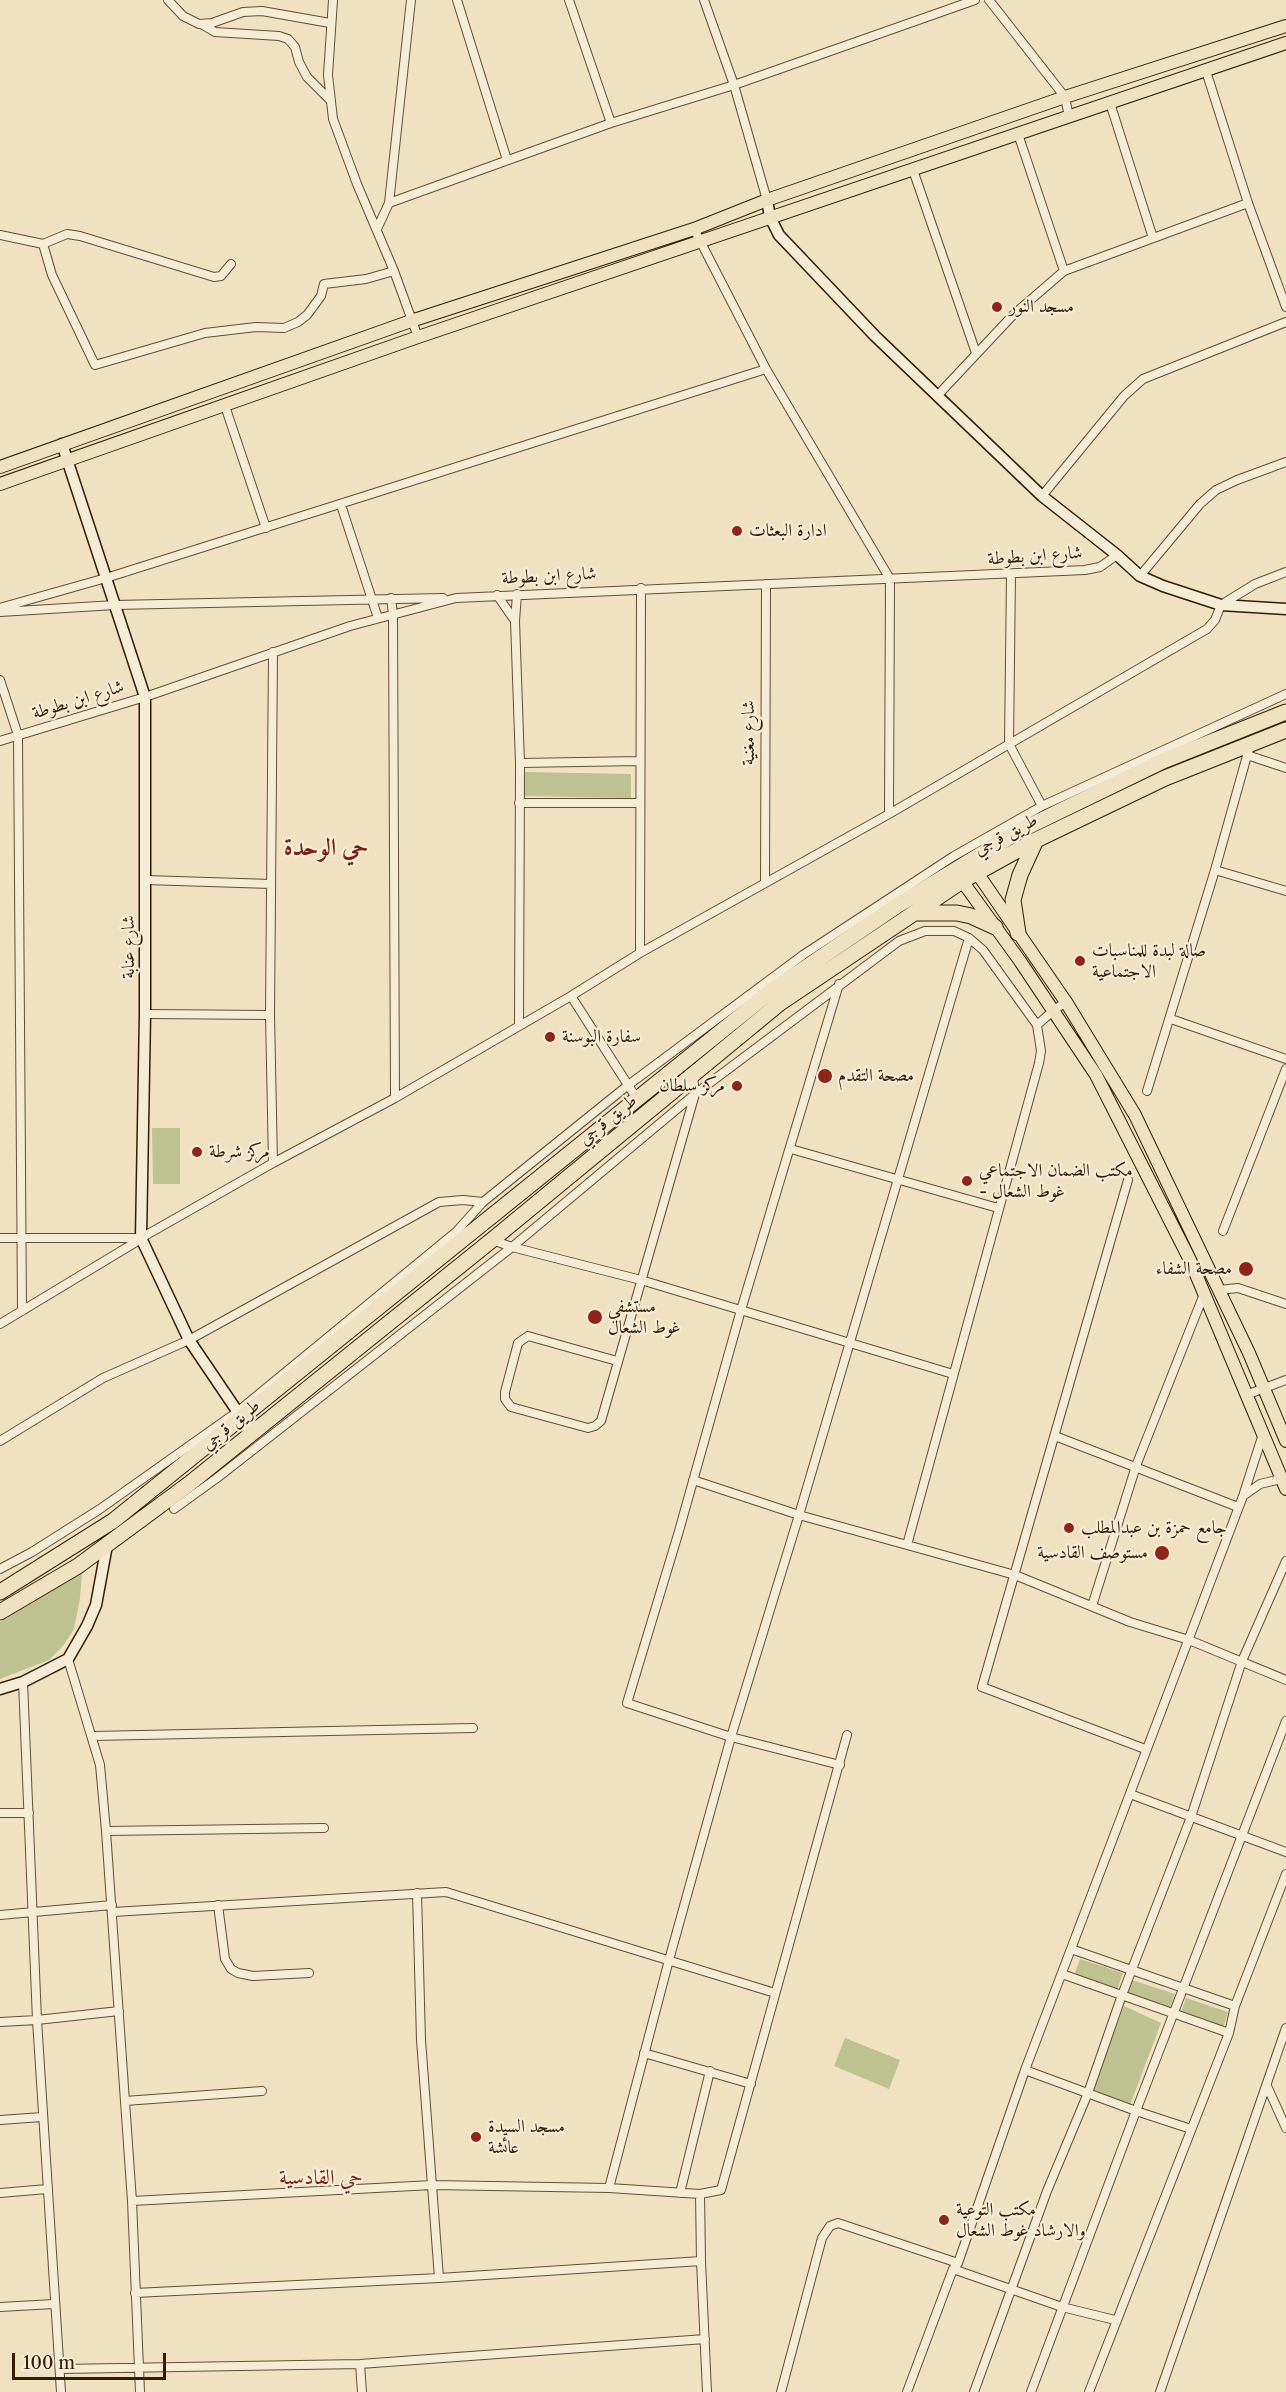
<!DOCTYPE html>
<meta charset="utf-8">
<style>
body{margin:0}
#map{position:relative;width:1286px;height:2392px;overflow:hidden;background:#f0e1c0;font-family:"Libre Caslon Text",serif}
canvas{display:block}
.scale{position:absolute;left:12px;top:2353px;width:154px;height:27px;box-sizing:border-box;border:3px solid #351d03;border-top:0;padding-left:8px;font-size:18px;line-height:21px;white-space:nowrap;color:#351d03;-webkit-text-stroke:4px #f5ecd6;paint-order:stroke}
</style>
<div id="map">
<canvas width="1286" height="2392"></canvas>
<div class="scale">100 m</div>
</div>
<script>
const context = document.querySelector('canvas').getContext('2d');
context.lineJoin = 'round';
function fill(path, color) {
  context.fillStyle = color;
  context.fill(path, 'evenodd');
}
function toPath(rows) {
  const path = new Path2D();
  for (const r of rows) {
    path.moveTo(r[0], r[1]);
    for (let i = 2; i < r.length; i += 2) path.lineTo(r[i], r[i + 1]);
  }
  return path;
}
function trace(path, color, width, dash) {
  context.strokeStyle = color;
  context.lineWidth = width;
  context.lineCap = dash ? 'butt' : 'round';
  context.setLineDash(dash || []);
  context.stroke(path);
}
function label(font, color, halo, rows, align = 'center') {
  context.font = font + ' "Libre Caslon Text",Amiri,serif';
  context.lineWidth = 4.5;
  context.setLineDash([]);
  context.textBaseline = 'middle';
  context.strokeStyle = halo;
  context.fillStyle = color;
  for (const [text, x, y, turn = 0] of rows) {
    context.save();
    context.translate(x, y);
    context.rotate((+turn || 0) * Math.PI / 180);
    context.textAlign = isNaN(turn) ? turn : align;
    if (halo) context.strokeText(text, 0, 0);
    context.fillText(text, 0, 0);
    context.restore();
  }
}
fill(toPath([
 [524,772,631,774,631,798,523,796],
 [152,1128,180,1128,180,1184,153,1184],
 [82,1573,80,1598,74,1629,63,1646,49,1660,0,1679,0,1622],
 [1080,1959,1123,1973,1117,1990,1074,1976],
 [1132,1980,1175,1994,1169,2011,1126,1997],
 [1186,1998,1228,2012,1223,2029,1180,2015],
 [1124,2006,1161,2023,1130,2105,1092,2092],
 [845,2038,900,2060,889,2089,834,2066]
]), '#bdc290');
const street = toPath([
 [168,0,183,16,199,24,212,23,243,12,262,11,330,23],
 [333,0,328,75,333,119,357,184,394,271,418,337],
 [457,0,507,160],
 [569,0,611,123],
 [704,0,734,85,767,200],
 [989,0,1065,97,1069,117],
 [203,25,215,32,279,36,288,39,295,47,299,62,307,77,330,100],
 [1206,71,1248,203,1286,307],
 [1110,103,1153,238],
 [1018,134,1064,271],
 [913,170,976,353],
 [389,203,411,0],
 [377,229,389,203,611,123,734,85,975,0],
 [694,229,766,369,890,579,889,814],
 [0,235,43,244],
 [231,264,221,276,214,277,80,236,67,234,43,244,52,275,95,365,205,333,256,327,284,328,298,322,307,315,321,296,324,284,366,279,394,271],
 [937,396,1013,315,1064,271,1248,203],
 [225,406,266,528],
 [1042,496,1124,396,1143,379,1286,322],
 [341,505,378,618],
 [1011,575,1009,744,1042,806],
 [1140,576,1200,504,1216,490,1237,480,1286,462],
 [497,595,515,621,517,594],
 [391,598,393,614,395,1098],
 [0,608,106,578,766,369],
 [0,612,115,605,443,598],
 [515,621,520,763,519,1025],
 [0,680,18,735,22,1311],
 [0,741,145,697,350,626,456,598,1085,570,1100,567,1117,555],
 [1247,755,1286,768],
 [520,763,640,761],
 [519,803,639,803],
 [1215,870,1286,891],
 [146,880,271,884],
 [765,882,766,584],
 [640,953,641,588],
 [839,984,741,1310,679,1531,627,1703,731,1737,840,1765],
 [571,996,637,1099],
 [145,1014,270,1015],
 [1171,1019,1286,1059],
 [1037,1025,1054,1010,1066,1002],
 [693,1076,695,1094,899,941,925,931,954,931,969,938,983,950,1037,1025,1041,1051,1039,1063,907,1545],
 [1147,1091,1215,870,1250,745],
 [791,1149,998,1208],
 [273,1163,270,1015,273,652],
 [1128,1180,982,1687,1145,1749],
 [1223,1231,1286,1069],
 [0,1238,141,1238,273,1163,395,1098,571,996,640,953,889,814,1207,629,1215,620,1221,605,1255,584,1286,572],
 [492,1240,512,1247,641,1280,953,1374],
 [1219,1290,1238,1288,1286,1304],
 [0,1324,141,1239],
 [1246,1395,1286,1380],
 [1055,1436,1238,1507],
 [0,1441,103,1378,189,1340,439,1202,463,1200,483,1202,627,1086,803,955,954,856,1042,806,1286,694],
 [693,1480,799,1515,1015,1575,1130,1622,1189,1640,1286,1680],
 [1244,1493,1263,1434],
 [174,1509,217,1478,512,1247,695,1094,601,1421,595,1426,588,1428,511,1407,505,1399,505,1392,518,1343,528,1336,617,1361],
 [0,1569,32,1552,100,1509,237,1412,457,1231,483,1202],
 [1092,1606,1136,1466,1204,1294],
 [68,1659,100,1765,106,1831,132,2201,140,2392],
 [23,1682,37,2020,61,2392],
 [93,1736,473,1728],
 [1130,1794,1286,1852],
 [0,1813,29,1813],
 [106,1831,324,1828],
 [417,1893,421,2040,439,2278],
 [218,1905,225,1959,231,1969,238,1973,253,1976,309,1973],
 [113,1912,446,1892,775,1993],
 [0,1915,112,1905],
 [1071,1949,1235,2006],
 [1062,1974,1229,2033],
 [0,2022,37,2020,119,2011],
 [644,2053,751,2084],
 [1025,2070,1136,2111,1191,2129],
 [1267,2086,1286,2128],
 [125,2101,262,2091],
 [0,2120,42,2117],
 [609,2188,669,1960,731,1737,799,1515,969,938],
 [0,2193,47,2189],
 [680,2193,710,2071],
 [700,2194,701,2261,707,2392],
 [132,2201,432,2185,609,2188,700,2194,721,2190,847,1735],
 [953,2269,1062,2307,1115,2320],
 [135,2293,439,2278,701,2261],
 [0,2307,54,2304],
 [360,2364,362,2392],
 [60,2369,360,2364,705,2339],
 [781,2392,822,2238,830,2226,838,2223,958,2263],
 [907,2392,953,2269,958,2263,1025,2070,1243,1496,1260,1484,1285,1478],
 [974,2392,1047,2191,1088,2093,1122,1995,1191,1817,1242,1661,1286,1561],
 [1031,2392,1136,2111,1286,1721],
 [1089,2392,1229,2033,1235,2006,1286,1874],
 [1160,2392,1286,2028]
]);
const secondary = toPath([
 [767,200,770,217,779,235,875,336,1042,496,1117,555,1140,576,1163,586,1221,605,1286,609],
 [62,444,145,697,145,1014,141,1238,189,1340,252,1433],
 [0,1689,23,1682,68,1659,87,1626,96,1605,107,1545]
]);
const primary = toPath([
 [0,467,411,321,694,229,767,200,1065,97,1286,26],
 [0,484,418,337,1286,43],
 [973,867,1066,1002,1135,1115,1249,1353,1286,1441],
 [957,874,1020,961,1096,1075,1190,1260,1286,1489]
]);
const highway = toPath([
 [914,913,957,913,971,916,995,927],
 [1018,933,1013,900,1020,875,1036,840],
 [0,1592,113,1521,770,992,898,905,1021,830,1163,761,1286,712],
 [0,1612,78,1566,189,1484,492,1240,780,1003,962,881,1036,840,1165,778,1286,730]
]);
trace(street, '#644e32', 10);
trace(secondary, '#351d03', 13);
trace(primary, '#351d03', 14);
trace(highway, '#351d03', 17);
trace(street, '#f5ecd6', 8);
trace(secondary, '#f5ecd6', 10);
trace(primary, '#f0e1c0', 12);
trace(highway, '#f0e1c0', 15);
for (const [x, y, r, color] of [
 [997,307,6,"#8f2418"],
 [737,531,6,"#8f2418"],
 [1080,961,6,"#8f2418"],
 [550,1037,6,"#8f2418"],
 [825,1076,8,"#8f2418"],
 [737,1086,6,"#8f2418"],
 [197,1152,6,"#8f2418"],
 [967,1181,6,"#8f2418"],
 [1246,1269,8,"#8f2418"],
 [595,1317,8,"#8f2418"],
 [1069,1528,6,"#8f2418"],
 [1162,1553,8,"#8f2418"],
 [476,2137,6,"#8f2418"],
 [944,2220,6,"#8f2418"]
]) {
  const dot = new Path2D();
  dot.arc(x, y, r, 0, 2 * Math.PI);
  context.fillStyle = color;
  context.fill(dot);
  trace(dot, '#f5ecd6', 2);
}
label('18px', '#351d03', '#f5ecd6', [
 ["مسجد النور",1009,307],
 ["ادارة البعثات",749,531],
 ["صالة لبدة للمناسبات",1092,951],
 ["الاجتماعية",1092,972],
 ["سفارة البوسنة",562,1037],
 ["مصحة التقدم",838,1076],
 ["مركز سلطان",725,1086,"right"],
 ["مركز شرطة",209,1152],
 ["مكتب الضمان الاجتماعي",979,1171],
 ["- غوط الشعال",979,1192],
 ["مصحة الشفاء",1232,1269,"right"],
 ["مستشفي",608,1307],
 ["غوط الشعال",608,1328],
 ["جامع حمزة بن عبدالمطلب",1081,1528],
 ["مستوصف القادسية",1148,1553,"right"],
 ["مسجد السيدة",488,2127],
 ["عائشة",488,2148],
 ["مكتب التوعية",956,2210],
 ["والارشاد غوط الشعال",956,2231]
], 'left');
label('18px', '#351d03', '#f5ecd6', [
 ["شارع ابن بطوطة",1035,556,-4],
 ["شارع ابن بطوطة",549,576,-3],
 ["شارع ابن بطوطة",78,700,-17],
 ["شارع مغنية",749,733,-90],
 ["طريق قرجي",1006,835,-28],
 ["شارع عنابة",129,947,-90],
 ["طريق قرجي",608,1120,-39],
 ["طريق قرجي",231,1425,-39]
]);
label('21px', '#7a1f14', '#f5ecd6', [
 ["حي القادسية",321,2178]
]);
label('bold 24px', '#7a1f14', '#f5ecd6', [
 ["حي الوحدة",326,848]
]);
</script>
